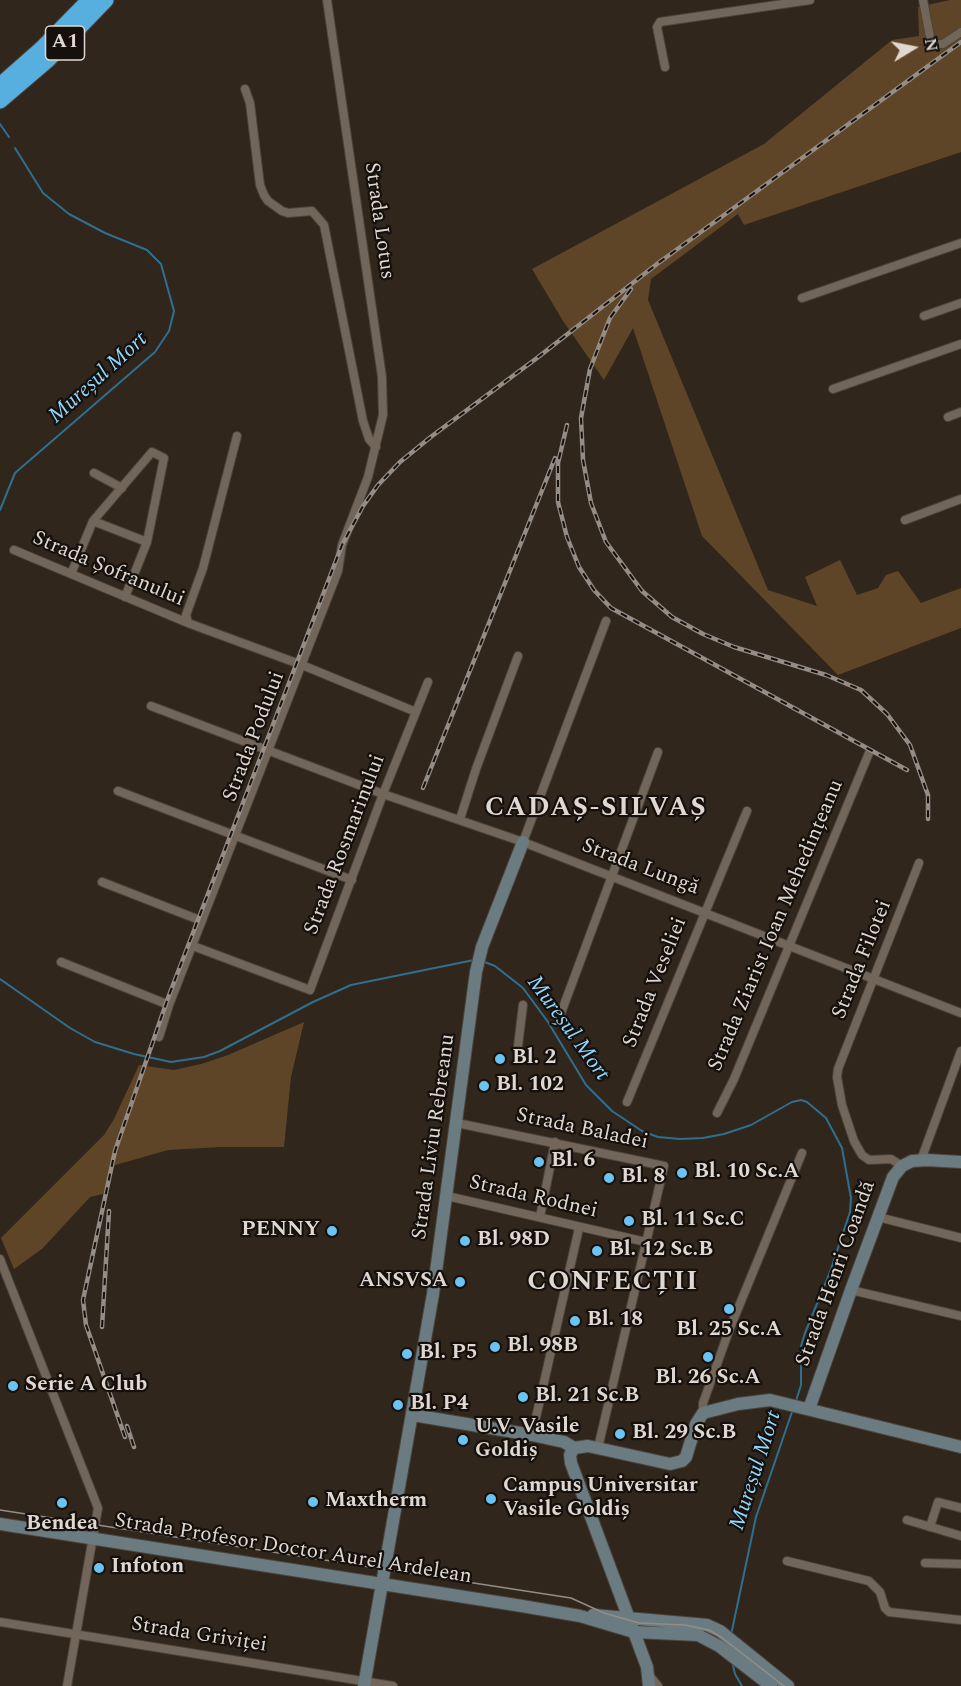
<!DOCTYPE html>
<meta charset="utf-8">
<style>
body{margin:0}
#map{position:relative;width:961px;height:1686px;overflow:hidden;background:#30261c;font-family:Spectral,serif}
canvas{display:block}
.north{position:absolute;left:883px;top:18px;width:60px;height:60px;-webkit-text-stroke:4px #15100c;paint-order:stroke;rotate:80deg;font-size:16px;font-weight:700;line-height:24px;text-align:center;color:#dfd8d2}
.north::after{content:'';display:block;margin:auto;width:21px;height:27px;background:#dfd8d2;clip-path:polygon(50% 0,100% 100%,50% 72%,0 100%)}
</style>
<div id="map">
<canvas width="961" height="1686"></canvas>
<div class="north">N</div>
</div>
<script>
const context = document.querySelector('canvas').getContext('2d');
context.lineJoin = 'round';
function fill(path, color) {
  context.fillStyle = color;
  context.fill(path, 'evenodd');
}
function toPath(rows) {
  const path = new Path2D();
  for (const r of rows) {
    path.moveTo(r[0], r[1]);
    for (let i = 2; i < r.length; i += 2) path.lineTo(r[i], r[i + 1]);
  }
  return path;
}
function trace(path, color, width, dash) {
  context.strokeStyle = color;
  context.lineWidth = width;
  context.lineCap = dash ? 'butt' : 'round';
  context.setLineDash(dash || []);
  context.stroke(path);
}
function label(font, color, halo, rows, align = 'center') {
  context.font = font + ' Spectral,serif';
  context.lineWidth = 4.5;
  context.setLineDash([]);
  context.textBaseline = 'middle';
  context.strokeStyle = halo;
  context.fillStyle = color;
  for (const [text, x, y, turn = 0] of rows) {
    context.save();
    context.translate(x, y);
    context.rotate((+turn || 0) * Math.PI / 180);
    context.textAlign = isNaN(turn) ? turn : align;
    if (halo) context.strokeText(text, 0, 0);
    context.fillText(text, 0, 0);
    context.restore();
  }
}
fill(toPath([
 [950,0,961,0,961,152,744,225,738,214,651,279,648,300,768,590,817,606,805,577,840,560,857,595,878,588,886,575,898,571,921,603,961,588,961,628,838,675,702,536,633,328,604,380,563,321,532,269,764,144,892,40,919,36,918,7],
 [304,1022,291,1077,284,1147,220,1147,168,1150,112,1166,103,1194,90,1197,42,1249,14,1269,1,1238,104,1135,114,1119,139,1065,174,1070,201,1064,228,1055]
]), '#5f4527');
trace(toPath([
 [0,124,9,137],
 [0,510,15,473,155,352,169,331,174,311,161,264,147,250,105,233,69,214,43,193,15,148],
 [482,961,495,966,523,988,548,1022,586,1085,612,1111,642,1131,658,1137,680,1139,703,1138,724,1134,751,1125,792,1102,801,1100,807,1102,826,1118,842,1148,851,1198,850,1212,830,1272,805,1333,801,1346,801,1385,796,1401],
 [0,979,70,1028,95,1042,134,1054,171,1062,204,1057,220,1051,313,1002,351,985,474,960],
 [731,1635,756,1517,793,1409],
 [732,1661,735,1674,742,1686]
]), '#2f6f8f', 2);
const street = toPath([
 [923,0,931,42,935,44,943,44,961,32],
 [665,67,657,27,660,22,810,0],
 [245,89,250,103,260,185,264,195,268,201,282,211,288,213,312,211,324,225,363,421,369,439,376,447],
 [802,298,961,243],
 [924,316,961,303],
 [833,389,961,344],
 [948,417,961,412],
 [94,473,122,488],
 [905,520,961,499],
 [93,521,152,452,164,458,147,542],
 [14,550,188,623,302,665,416,712],
 [71,574,93,521,147,542,125,597],
 [188,623,186,615,203,568,237,436],
 [151,706,383,794,523,842,961,1013],
 [118,791,352,880],
 [460,819,476,769,518,656],
 [523,842,606,621],
 [102,882,202,921],
 [193,946,310,990,383,794,428,682],
 [61,962,169,1005],
 [561,1013,658,752],
 [159,1037,169,1005,338,571,342,545,368,477,383,415,382,377,327,0],
 [518,1046,523,1005],
 [627,1102,747,811],
 [717,1113,734,1079,869,753],
 [457,1123,664,1166,598,1448],
 [921,1160,961,1051],
 [902,1166,891,1159,869,1160,862,1155,854,1141,842,1105,837,1077,838,1069,919,863],
 [447,1196,646,1242],
 [540,1217,555,1142],
 [878,1217,961,1238],
 [0,1259,98,1508,67,1686],
 [851,1290,961,1316],
 [703,1413,703,1403,730,1328,802,1153],
 [532,1435,579,1228],
 [907,1520,961,1536],
 [930,1527,938,1502,961,1508],
 [787,1561,869,1581,880,1592,885,1608,889,1612,961,1620],
 [925,1563,961,1564],
 [0,1622,393,1686],
 [649,1675,658,1686]
]);
const secondary = toPath([
 [809,1409,851,1290,893,1177,902,1166,912,1161,927,1160,961,1162],
 [413,1415,532,1435,564,1442,574,1448,588,1446,670,1464,682,1461,686,1457,696,1424,703,1413,738,1404,770,1400,961,1447],
 [574,1448,570,1455,571,1463,647,1667,649,1686],
 [0,1524,522,1606,580,1616,634,1632,698,1635,719,1646,771,1686],
 [593,1615,707,1625,720,1631,788,1686],
 [364,1686,433,1294,476,972,482,947,523,842]
]);
const highway = toPath([
 [0,85,41,49,89,0],
 [0,101,48,60,106,0]
]);
trace(street, '#4c433b', 10);
trace(secondary, '#4c433b', 14);
trace(highway, '#4c433b', 17);
trace(street, '#72665a', 8);
trace(secondary, '#6a7c82', 12);
trace(highway, '#56afde', 15);
trace(toPath([
 [0,1510,571,1598,604,1613,639,1623,685,1625,709,1630,721,1637,784,1686]
]), '#958d85', 1.5);
const rail = toPath([
 [631,289,610,318,590,369,581,418,583,460,591,503,606,542,642,591,672,617,703,634,734,647,826,675,861,690,887,714,910,745,928,795,928,819],
 [567,425,558,463,558,502,567,537,579,567,594,590,611,608,907,770],
 [423,788,555,458],
 [102,1327,109,1211],
 [127,1426,134,1447],
 [125,1437,86,1325,83,1300,115,1151,168,998,342,545,363,506,378,485,400,462,432,436,537,358,657,264,961,42]
]);
trace(rail, '#958d85', 4.5);
trace(rail, '#15100c', 2, [7]);
for (const [x, y, r, color] of [
 [500,1059,6,"#6bc3f2"],
 [484,1086,6,"#6bc3f2"],
 [539,1162,6,"#6bc3f2"],
 [682,1173,6,"#6bc3f2"],
 [609,1178,6,"#6bc3f2"],
 [629,1221,6,"#6bc3f2"],
 [332,1231,6,"#6bc3f2"],
 [465,1241,6,"#6bc3f2"],
 [597,1251,6,"#6bc3f2"],
 [460,1282,6,"#6bc3f2"],
 [729,1309,6,"#6bc3f2"],
 [575,1321,6,"#6bc3f2"],
 [495,1347,6,"#6bc3f2"],
 [407,1354,6,"#6bc3f2"],
 [708,1357,6,"#6bc3f2"],
 [13,1386,6,"#6bc3f2"],
 [523,1397,6,"#6bc3f2"],
 [398,1405,6,"#6bc3f2"],
 [620,1434,6,"#6bc3f2"],
 [463,1440,6,"#6bc3f2"],
 [491,1499,6,"#6bc3f2"],
 [313,1502,6,"#6bc3f2"],
 [62,1503,6,"#6bc3f2"],
 [99,1568,6,"#6bc3f2"]
]) {
  const dot = new Path2D();
  dot.arc(x, y, r, 0, 2 * Math.PI);
  context.fillStyle = color;
  context.fill(dot);
  trace(dot, '#15100c', 2);
}
for (const [x, y, w] of [
 [65,43,39]
]) {
  const box = new Path2D();
  box.roundRect(x - w / 2, y - 17, w, 34, 4.5);
  context.fillStyle = '#15100c';
  context.fill(box);
  trace(box, '#dfd8d2', 1.5);
}
label('bold 20px', '#dfd8d2', null, [
 ["A1",65,43]
]);
label('21px', '#dfd8d2', '#15100c', [
 ["Strada Lotus",378,221,82],
 ["Strada Șofranului",108,570,23],
 ["Strada Podului",255,737,-69],
 ["Strada Rosmarinului",346,845,-69],
 ["Strada Lungă",640,868,21],
 ["Strada Ziarist Ioan Mehedințeanu",777,926,-67],
 ["Strada Filotei",863,960,-68],
 ["Strada Veseliei",656,983,-68],
 ["Strada Baladei",582,1130,12],
 ["Strada Liviu Rebreanu",435,1137,-82],
 ["Strada Rodnei",533,1198,13],
 ["Strada Henri Coandă",837,1274,-70],
 ["Strada Profesor Doctor Aurel Ardelean",293,1550,9],
 ["Strada Griviței",199,1636,9]
]);
label('bold 21px', '#dfd8d2', '#15100c', [
 ["Bl. 2",512,1059],
 ["Bl. 102",496,1086],
 ["Bl. 6",551,1162],
 ["Bl. 10 Sc.A",694,1173],
 ["Bl. 8",621,1178],
 ["Bl. 11 Sc.C",641,1221],
 ["PENNY",320,1231,"right"],
 ["Bl. 98D",477,1241],
 ["Bl. 12 Sc.B",609,1251],
 ["ANSVSA",448,1282,"right"],
 ["Bl. 18",587,1321],
 ["Bl. 25 Sc.A",729,1331,"center"],
 ["Bl. 98B",507,1347],
 ["Bl. P5",419,1354],
 ["Bl. 26 Sc.A",708,1379,"center"],
 ["Serie A Club",25,1386],
 ["Bl. 21 Sc.B",535,1397],
 ["Bl. P4",410,1405],
 ["U.V. Vasile",475,1428],
 ["Goldiș",475,1452],
 ["Bl. 29 Sc.B",632,1434],
 ["Campus Universitar",503,1487],
 ["Vasile Goldiș",503,1511],
 ["Maxtherm",325,1502],
 ["Bendea",62,1525,"center"],
 ["Infoton",111,1568]
], 'left');
label('italic 22px', '#90d8ff', '#15100c', [
 ["Mureșul Mort",99,379,-42],
 ["Mureșul Mort",567,1029,54],
 ["Mureșul Mort",757,1471,-72]
]);
context.letterSpacing = '1.5px';
label('bold 27px', '#dfd8d2', '#15100c', [
 ["CADAȘ-SILVAȘ",596,810],
 ["CONFECȚII",613,1284]
]);
context.letterSpacing = '0px';
</script>
